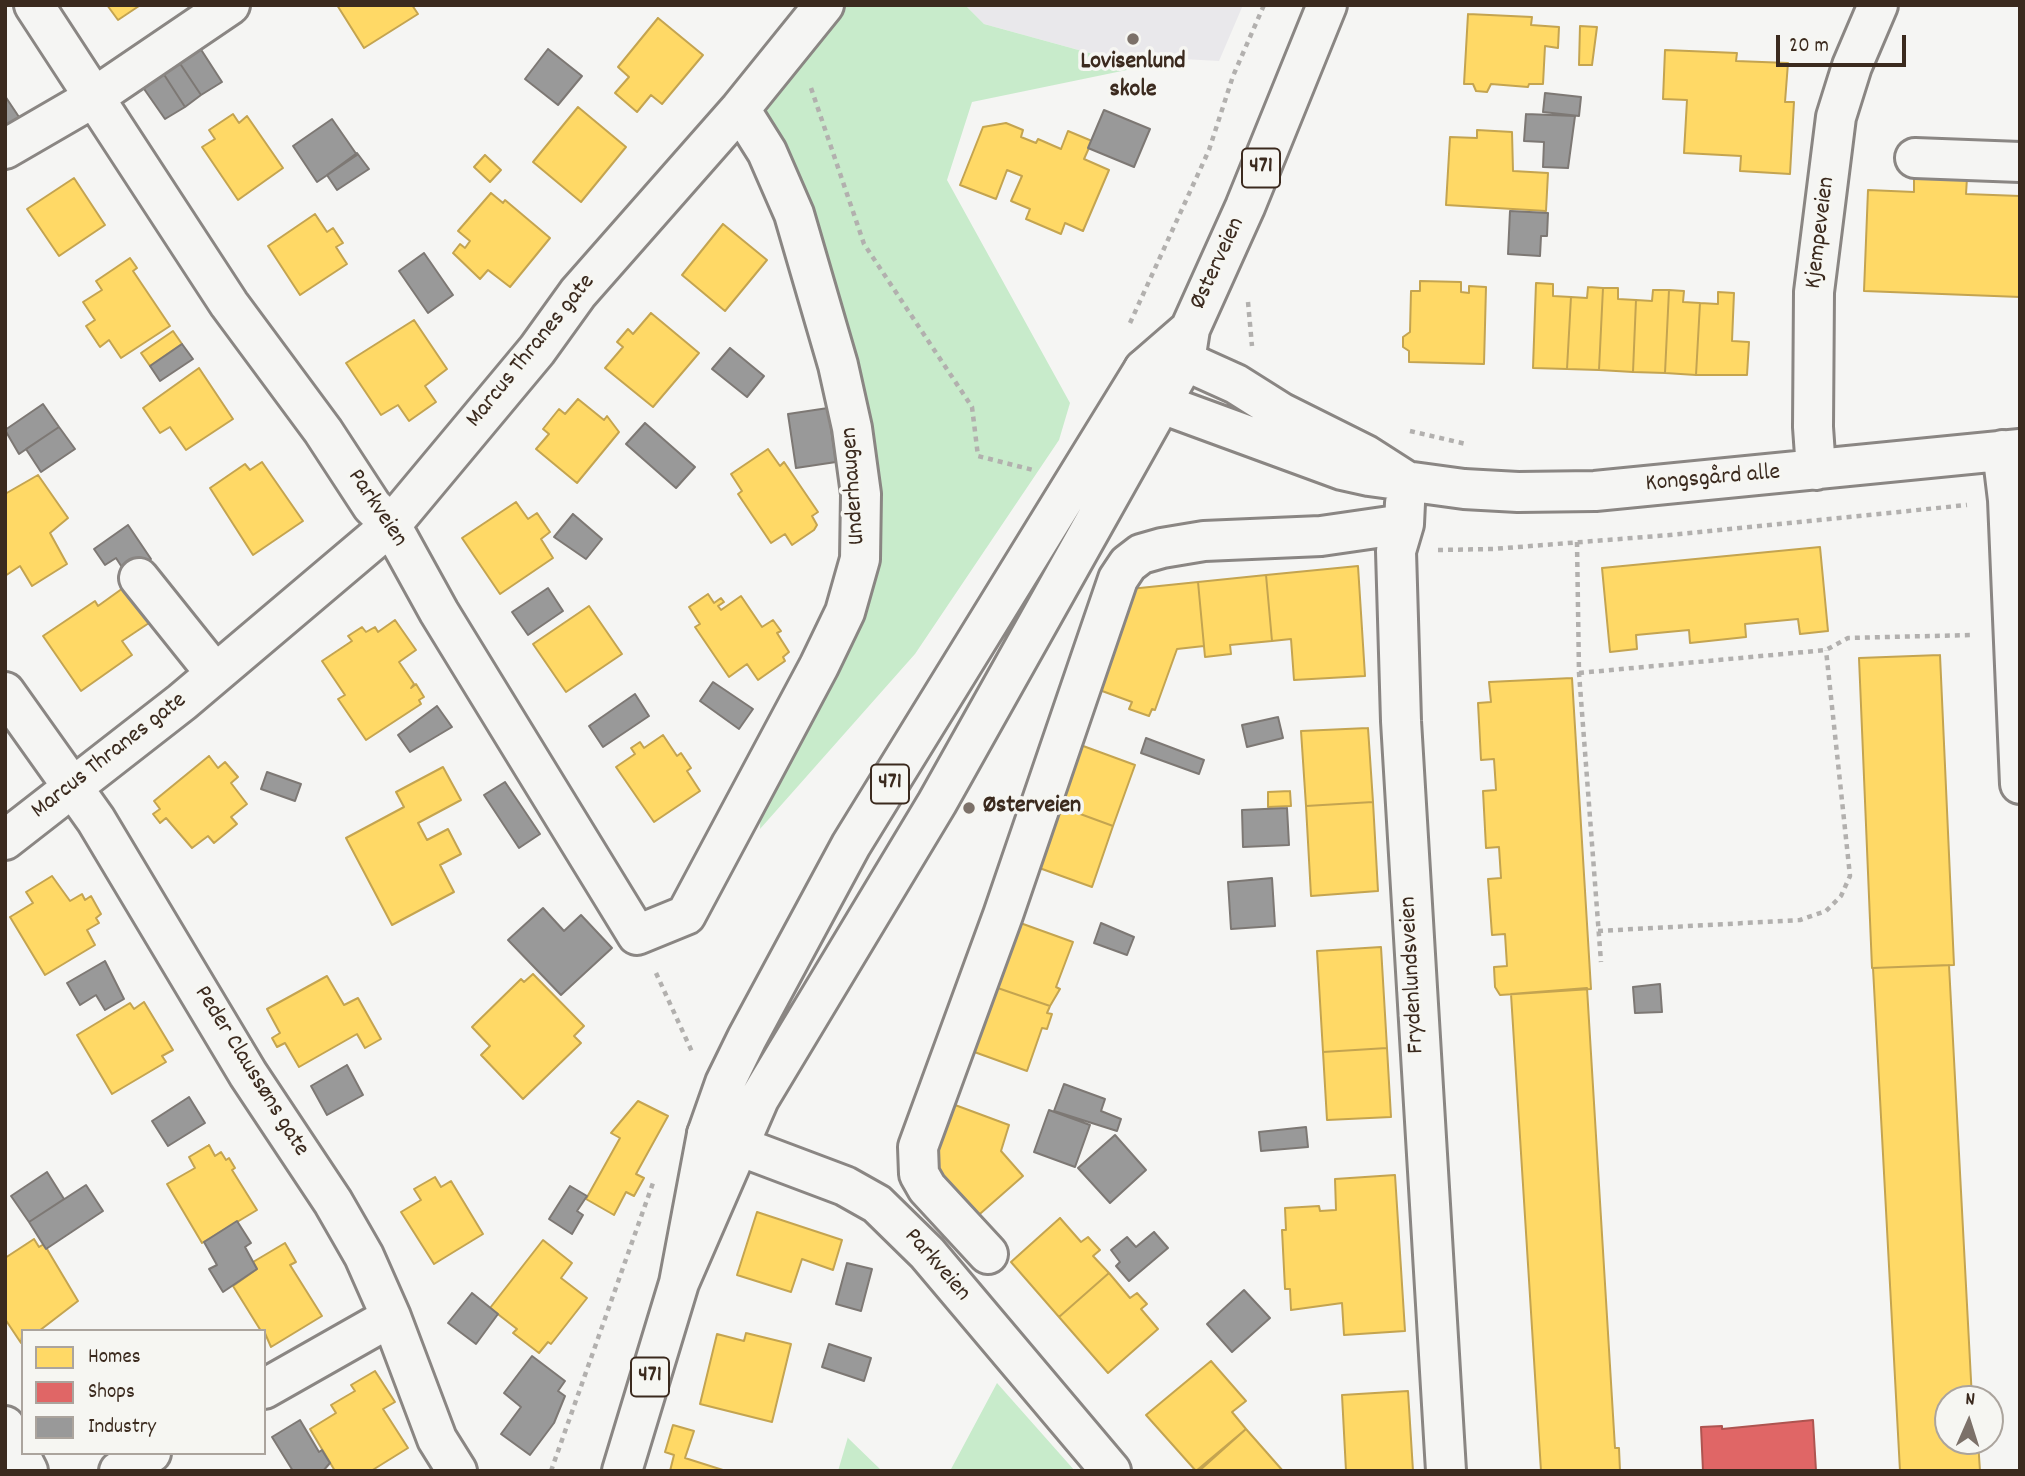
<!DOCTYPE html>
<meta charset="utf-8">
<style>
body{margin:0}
#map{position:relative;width:2025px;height:1476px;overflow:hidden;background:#f5f5f3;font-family:Dekko,sans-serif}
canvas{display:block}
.frame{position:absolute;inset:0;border:7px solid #3b2a1e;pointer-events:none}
.legend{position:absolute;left:21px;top:1329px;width:245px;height:126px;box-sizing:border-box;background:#f6f6f2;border:2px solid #aba49d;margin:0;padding:9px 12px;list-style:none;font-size:21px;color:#3b2a1e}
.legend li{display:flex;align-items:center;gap:14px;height:35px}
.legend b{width:35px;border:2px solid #aba49d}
.north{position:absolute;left:1934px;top:1385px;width:70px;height:70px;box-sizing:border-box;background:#f6f6f2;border:2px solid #aba49d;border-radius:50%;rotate:3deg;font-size:19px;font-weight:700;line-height:28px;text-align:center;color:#3b2a1e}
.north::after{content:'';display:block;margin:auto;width:24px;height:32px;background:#7c7169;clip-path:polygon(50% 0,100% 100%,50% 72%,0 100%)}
.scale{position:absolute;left:1776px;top:35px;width:130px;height:32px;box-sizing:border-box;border:4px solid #3b2a1e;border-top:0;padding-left:9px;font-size:21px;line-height:24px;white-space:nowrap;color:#3b2a1e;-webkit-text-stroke:5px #f6f6f2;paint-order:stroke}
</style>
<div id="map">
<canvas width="2025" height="1476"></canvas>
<div class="frame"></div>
<ul class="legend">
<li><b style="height:19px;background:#ffd966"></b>Homes</li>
<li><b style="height:19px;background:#e06666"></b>Shops</li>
<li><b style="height:19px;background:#999"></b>Industry</li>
</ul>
<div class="north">N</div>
<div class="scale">20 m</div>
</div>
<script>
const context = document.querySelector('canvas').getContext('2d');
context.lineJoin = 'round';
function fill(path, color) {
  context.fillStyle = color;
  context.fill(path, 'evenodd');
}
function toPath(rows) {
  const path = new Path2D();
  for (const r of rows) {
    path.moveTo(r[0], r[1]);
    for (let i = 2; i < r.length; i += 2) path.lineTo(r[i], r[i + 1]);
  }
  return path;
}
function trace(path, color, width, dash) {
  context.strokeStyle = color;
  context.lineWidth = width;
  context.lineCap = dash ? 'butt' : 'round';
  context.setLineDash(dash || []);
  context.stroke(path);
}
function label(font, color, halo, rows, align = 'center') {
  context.font = font + ' Dekko,sans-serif';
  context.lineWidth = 7;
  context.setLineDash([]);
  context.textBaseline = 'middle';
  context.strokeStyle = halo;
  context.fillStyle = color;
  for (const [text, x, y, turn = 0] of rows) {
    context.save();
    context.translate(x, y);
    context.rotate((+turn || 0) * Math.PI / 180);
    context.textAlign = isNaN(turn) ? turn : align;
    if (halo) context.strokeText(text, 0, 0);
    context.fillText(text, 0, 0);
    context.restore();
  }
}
fill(toPath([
 [965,5,1243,5,1219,61,1093,54,984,24]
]), '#e9e8eb');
fill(toPath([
 [830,5,965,5,984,24,1093,54,1180,59,972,102,947,180,1070,403,1059,440,915,654,760,829,761,803,860,559,852,428,740,109],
 [997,1383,1075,1471,950,1471],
 [848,1437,848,1438,882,1471,838,1471]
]), '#c8ebcb');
const homes = toPath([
 [107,5,139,5,139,6,118,20,107,5],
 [337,5,412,5,418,14,364,48,337,5],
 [1468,14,1532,17,1531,25,1559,27,1558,48,1545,46,1543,84,1529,84,1528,87,1491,84,1487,92,1476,91,1473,84,1464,84,1468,14],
 [658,18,703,55,662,104,651,95,637,112,615,93,629,77,618,67,658,18],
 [1580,26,1597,27,1592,65,1579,65,1580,26],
 [1665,50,1737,53,1736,61,1788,63,1785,102,1794,102,1790,174,1740,171,1741,156,1684,153,1687,100,1663,99,1665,50],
 [578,107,626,147,581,202,533,162,578,107],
 [233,114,239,123,247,116,283,168,238,200,202,147,215,139,209,130,233,114],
 [1006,123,1023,130,1021,137,1036,143,1038,139,1061,149,1068,131,1092,141,1084,159,1109,170,1083,231,1065,223,1061,234,1026,219,1030,209,1011,201,1022,176,1007,170,996,199,960,185,983,127,1006,123],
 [1477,130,1512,132,1513,171,1548,173,1546,211,1446,205,1450,137,1477,138,1477,130],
 [485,155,501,170,490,182,474,167,485,155],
 [1914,176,1967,178,1966,194,2020,196,2020,297,1864,291,1868,190,1914,192,1914,176],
 [74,178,105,225,59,256,27,209,74,178],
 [491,193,503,203,505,200,550,238,510,287,488,270,480,279,453,253,460,244,465,248,470,241,458,231,491,193],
 [315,214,327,232,333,228,343,243,336,247,347,264,300,295,268,246,315,214],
 [723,224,767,260,725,311,682,275,723,224],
 [130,258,137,268,133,271,170,326,121,358,109,340,100,347,86,326,95,320,83,302,102,290,96,281,130,258],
 [1420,281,1461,282,1461,292,1469,293,1469,286,1486,287,1484,364,1409,362,1409,351,1403,347,1403,337,1410,332,1411,291,1420,291,1420,281],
 [1536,283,1553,284,1553,296,1571,297,1567,369,1533,368,1536,283],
 [1588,287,1603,288,1599,370,1567,369,1571,297,1587,298,1588,287],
 [1603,288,1618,288,1618,299,1636,300,1633,372,1599,370,1603,288],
 [1653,290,1669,290,1665,373,1633,372,1636,300,1652,301,1653,290],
 [1669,290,1684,291,1683,302,1700,303,1696,375,1665,373,1669,290],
 [1718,292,1734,293,1732,341,1749,342,1747,375,1696,375,1700,303,1718,304,1718,292],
 [651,313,699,353,653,407,605,368,623,347,617,342,628,329,633,334,651,313],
 [414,320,447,369,425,386,436,402,409,421,398,405,381,415,346,363,414,320],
 [173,331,182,344,150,366,141,353,173,331],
 [199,368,233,419,186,450,170,427,160,433,143,408,199,368],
 [578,399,604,420,607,416,619,432,577,483,536,449,549,434,543,429,559,409,565,414,578,399],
 [768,449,780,466,784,462,818,512,812,516,817,525,814,530,792,545,785,534,771,543,738,494,742,491,731,474,768,449],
 [262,462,303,521,253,555,210,488,245,464,250,470,262,462],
 [38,475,68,518,50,533,67,564,32,586,20,566,5,576,5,494,38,475],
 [516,502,528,519,537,513,550,532,541,539,553,558,500,594,462,538,516,502],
 [1820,547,1828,631,1800,634,1798,619,1745,624,1746,637,1690,643,1689,630,1636,635,1637,649,1610,652,1602,568,1820,547],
 [1358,566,1365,676,1294,680,1291,639,1272,641,1266,575,1358,566],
 [1266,575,1272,641,1230,645,1231,654,1205,657,1198,582,1266,575],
 [1198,582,1204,646,1177,649,1155,710,1152,709,1149,716,1129,709,1132,702,1094,688,1130,589,1198,582],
 [130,583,155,619,122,641,132,655,81,691,43,636,95,601,98,606,130,583],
 [708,594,714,603,721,598,724,602,718,606,721,610,741,596,762,627,773,620,781,631,777,633,789,652,783,657,785,661,758,680,747,664,729,677,695,627,700,624,689,607,708,594],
 [589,606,622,654,566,692,533,644,589,606],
 [395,620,416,650,399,662,414,684,411,688,416,684,424,697,419,700,421,704,366,740,338,699,345,695,322,661,352,641,348,636,362,627,366,632,375,627,378,632,395,620],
 [1940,655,1954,965,1872,968,1859,658,1940,655],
 [1572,678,1591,989,1500,995,1495,987,1494,967,1507,966,1505,934,1492,935,1488,879,1501,878,1499,847,1486,848,1483,791,1496,790,1494,759,1481,760,1478,703,1491,702,1489,682,1572,678],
 [1368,728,1373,802,1306,806,1301,731,1368,728],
 [663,735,677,756,681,753,691,768,687,771,700,791,654,822,616,767,635,754,631,748,640,742,644,748,663,735],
 [1075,743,1135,765,1113,826,1053,804,1075,743],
 [209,756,218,768,225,762,238,777,231,783,247,804,231,817,237,824,214,843,208,836,192,848,166,818,160,823,153,814,160,809,154,801,209,756],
 [443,767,461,800,418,823,427,840,448,829,461,854,440,865,454,892,392,925,346,838,404,807,396,792,443,767],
 [1290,791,1291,806,1268,807,1268,792,1290,791],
 [1373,802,1378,891,1311,896,1306,806,1373,802],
 [1053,804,1113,826,1092,887,1031,865,1053,804],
 [52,876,70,901,82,894,85,900,91,896,101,914,96,918,99,923,87,930,95,945,45,975,10,917,33,903,26,892,52,876],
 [1012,920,1073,942,1056,987,1060,989,1050,1006,989,985,1012,920],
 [1381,947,1387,1048,1323,1052,1317,951,1381,947],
 [1949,965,1972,1399,1948,1399,1948,1441,1978,1441,1980,1471,1900,1471,1873,968,1949,965],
 [533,974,584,1026,574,1036,581,1043,523,1099,481,1055,490,1046,472,1027,521,979,524,982,533,974],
 [327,976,344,1005,358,998,381,1039,365,1048,357,1034,299,1067,285,1043,277,1047,272,1038,280,1033,267,1009,327,976],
 [989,985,1050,1006,1047,1013,1052,1014,1047,1029,1042,1028,1027,1071,966,1049,989,985],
 [1587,988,1615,1448,1619,1448,1620,1471,1541,1471,1511,994,1587,988],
 [144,1002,173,1050,162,1056,166,1062,112,1094,77,1035,130,1003,134,1009,144,1002],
 [1387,1048,1391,1117,1327,1120,1323,1052,1387,1048],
 [638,1101,668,1116,636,1174,644,1178,634,1196,626,1192,614,1215,586,1199,620,1138,611,1133,638,1101],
 [947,1102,1009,1125,1001,1151,1023,1176,973,1220,932,1167,947,1102],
 [209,1145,215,1156,221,1152,226,1160,229,1158,235,1168,232,1170,257,1210,202,1243,167,1184,195,1168,189,1157,209,1145],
 [1395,1175,1405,1331,1344,1335,1342,1303,1291,1310,1290,1289,1285,1289,1282,1230,1286,1230,1285,1208,1319,1206,1320,1211,1336,1210,1335,1179,1395,1175],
 [435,1177,441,1187,451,1181,483,1234,434,1264,401,1212,421,1200,414,1189,435,1177],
 [757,1212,842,1240,833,1270,802,1259,791,1292,737,1275,757,1212],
 [1060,1218,1081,1242,1088,1237,1100,1250,1093,1256,1109,1273,1059,1317,1011,1262,1060,1218],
 [34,1239,39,1247,44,1244,78,1301,39,1331,23,1331,21,1343,5,1319,5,1258,34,1239],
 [543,1240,572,1263,561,1278,587,1298,551,1344,548,1342,539,1353,513,1333,517,1329,490,1308,543,1240],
 [285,1243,296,1262,290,1265,322,1316,271,1347,264,1331,261,1331,233,1286,257,1269,253,1262,285,1243],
 [1109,1273,1130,1298,1137,1293,1147,1304,1141,1309,1158,1329,1108,1373,1059,1317,1109,1273],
 [746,1333,791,1344,772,1422,700,1404,717,1334,744,1341,746,1333],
 [1211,1361,1246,1401,1232,1412,1246,1429,1196,1471,1146,1415,1211,1361],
 [375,1371,395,1402,383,1409,408,1448,371,1471,335,1471,310,1429,336,1413,331,1405,355,1391,351,1385,375,1371],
 [1408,1391,1413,1471,1346,1471,1342,1395,1408,1391],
 [673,1425,694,1431,685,1458,726,1471,670,1471,674,1455,665,1452,673,1425],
 [1246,1429,1283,1471,1199,1471,1246,1429]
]);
fill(homes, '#ffd966');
trace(homes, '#c4a450', 2);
const shops = toPath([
 [1813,1420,1816,1471,1703,1471,1701,1427,1722,1426,1722,1429,1813,1420]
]);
fill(shops, '#e06666');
trace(shops, '#ae5450', 2);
const industry = toPath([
 [200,48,222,82,201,95,179,62,200,48],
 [548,49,582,76,558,105,525,79,548,49],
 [179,62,201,95,185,107,163,73,179,62],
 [163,73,185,107,165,119,142,86,163,73],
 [1545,93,1581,97,1579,116,1543,112,1545,93],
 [5,96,21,120,5,131,5,96],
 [1104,110,1150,129,1134,167,1088,148,1104,110],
 [1526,114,1575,116,1568,168,1543,167,1544,142,1524,141,1526,114],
 [332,119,357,155,317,182,293,146,332,119],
 [357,153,369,169,337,190,327,175,357,153],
 [1510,211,1548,213,1547,236,1541,236,1540,256,1508,254,1510,211],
 [424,253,453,295,428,313,399,271,424,253],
 [182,344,193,359,160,381,150,366,182,344],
 [730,348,764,376,747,397,712,369,730,348],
 [43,404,59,427,19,454,5,430,43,404],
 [828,408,836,462,796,468,788,414,828,408],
 [645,423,695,467,676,488,626,444,645,423],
 [59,427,75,449,41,472,26,449,59,427],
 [573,514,602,539,586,559,554,537,573,514],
 [128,525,151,559,127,575,116,558,105,565,94,549,128,525],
 [548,588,563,611,528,635,512,612,548,588],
 [713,682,753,709,739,729,700,701,713,682],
 [635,694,649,716,603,747,589,726,635,694],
 [437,706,452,727,410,752,398,735,437,706],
 [1278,717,1283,738,1247,747,1242,725,1278,717],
 [1146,738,1204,760,1199,774,1141,753,1146,738],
 [267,772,301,784,295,801,261,789,267,772],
 [505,782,540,834,519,848,484,795,505,782],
 [1287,808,1289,845,1243,847,1242,810,1287,808],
 [1272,878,1275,926,1231,929,1228,882,1272,878],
 [543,908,564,931,581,915,612,948,561,995,508,940,543,908],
 [1101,923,1134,937,1127,955,1094,943,1101,923],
 [105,961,124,999,105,1010,96,995,80,1005,67,983,105,961],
 [1660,984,1662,1012,1635,1013,1633,987,1660,984],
 [347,1065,363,1095,327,1115,311,1086,347,1065],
 [1064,1084,1105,1099,1101,1111,1121,1119,1117,1131,1054,1111,1064,1084],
 [189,1097,205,1123,168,1146,152,1121,189,1097],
 [1049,1110,1090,1125,1075,1167,1034,1152,1049,1110],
 [1306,1127,1308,1147,1261,1151,1259,1132,1306,1127],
 [1115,1135,1146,1170,1110,1203,1078,1168,1115,1135],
 [47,1172,64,1199,29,1222,11,1196,47,1172],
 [86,1185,103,1211,46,1249,29,1222,86,1185],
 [570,1186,587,1196,577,1211,583,1215,572,1234,549,1219,570,1186],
 [237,1221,251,1243,245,1247,257,1269,223,1292,209,1269,217,1265,204,1242,237,1221],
 [1154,1232,1168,1248,1129,1281,1116,1266,1120,1262,1111,1250,1127,1237,1136,1247,1154,1232],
 [847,1263,872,1269,861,1311,836,1304,847,1263],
 [1244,1290,1270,1318,1232,1352,1207,1324,1244,1290],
 [472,1293,498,1314,476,1344,448,1323,472,1293],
 [829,1344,871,1358,864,1381,822,1367,829,1344],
 [532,1356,565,1381,558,1391,565,1396,554,1423,530,1455,501,1434,521,1407,504,1393,532,1356],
 [300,1420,319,1452,322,1450,330,1463,323,1471,293,1471,272,1437,300,1420]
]);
fill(industry, '#999');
trace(industry, '#7d7874', 2);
const minor = toPath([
 [34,5,229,304,323,431,372,506,391,525,439,612,637,935,686,915,819,666,845,612,860,559,861,494,852,428,838,365,794,214,767,152,740,109],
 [5,149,93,98,230,5],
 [1915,158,2020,162],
 [2002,450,2008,500,2020,784],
 [1816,470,1813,427,1814,292,1836,117,1852,66,1878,5],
 [1405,480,1366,455,1282,413,1236,384,1185,361,1144,369,1162,404,1342,470,1369,476,1464,489,1518,492,1595,491,2020,449],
 [1405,503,1404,524,1396,551,1401,721,1446,1471],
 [139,578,215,673],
 [5,692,96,820,248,1074,333,1202,364,1256,391,1317,437,1439,457,1471],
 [5,840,182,702,391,525,537,350,578,293,740,109,824,5],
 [707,1134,845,1186,877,1204,927,1253,1111,1471],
 [988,1254,927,1188,919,1174,918,1147,1003,915,1118,579,1128,564,1141,554,1162,548,1204,541,1321,536,1404,524],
 [264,1389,391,1317],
 [5,1426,28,1471],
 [119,1471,151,1453]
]);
const major = toPath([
 [679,1283,759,1099,937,803,1185,361,1190,329,1245,207,1327,5],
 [622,1471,679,1283,707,1134,725,1083,747,1038,851,845,1144,369,1190,329]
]);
trace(minor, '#8a8683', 44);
trace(major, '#8a8683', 44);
trace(toPath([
 [811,88,864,244,972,407,978,456,1033,470],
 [1248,302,1252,346],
 [1130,323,1209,150,1233,76,1264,5],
 [1410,431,1466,444],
 [1577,542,1579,673,1601,962],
 [1438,550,1493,549,1670,535,1967,505],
 [1579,673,1826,650,1848,638,1971,635],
 [1598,931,1800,920,1826,911,1841,896,1850,876,1826,650],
 [656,973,693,1054],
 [551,1471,653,1183]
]), '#b2b0ae', 4.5, [5, 5]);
trace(minor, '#f5f5f3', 38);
trace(major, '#f5f5f3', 38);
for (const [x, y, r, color] of [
 [1133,39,7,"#7c7169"],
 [969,808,7,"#7c7169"]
]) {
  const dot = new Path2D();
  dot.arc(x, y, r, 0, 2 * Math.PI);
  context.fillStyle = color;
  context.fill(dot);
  trace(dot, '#f6f6f2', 2.5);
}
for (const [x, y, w] of [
 [1261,168,38],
 [890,784,38],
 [650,1377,38]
]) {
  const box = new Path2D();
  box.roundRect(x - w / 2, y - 19.5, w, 39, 5);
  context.fillStyle = '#f6f6f2';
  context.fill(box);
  trace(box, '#3b2a1e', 2);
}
label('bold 23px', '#3b2a1e', null, [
 ["471",1261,168],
 ["471",890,784],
 ["471",650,1377]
]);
label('bold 24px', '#3b2a1e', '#f6f6f2', [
 ["Lovisenlund",1133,64],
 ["skole",1133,92],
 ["Østerveien",983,808,"left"]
]);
label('24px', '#3b2a1e', '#f6f6f2', [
 ["Kjempeveien",1822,233,-83],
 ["Østerveien",1219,264,-65],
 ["Marcus Thranes gate",532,352,-51],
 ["Kongsgård alle",1713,480,-5],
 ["Underhaugen",855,486,-94],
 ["Parkveien",376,509,56],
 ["Marcus Thranes gate",110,757,-38],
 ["Frydenlundsveien",1414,975,-93],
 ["Peder Claussøns gate",250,1072,58],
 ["Parkveien",936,1266,49]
]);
</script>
